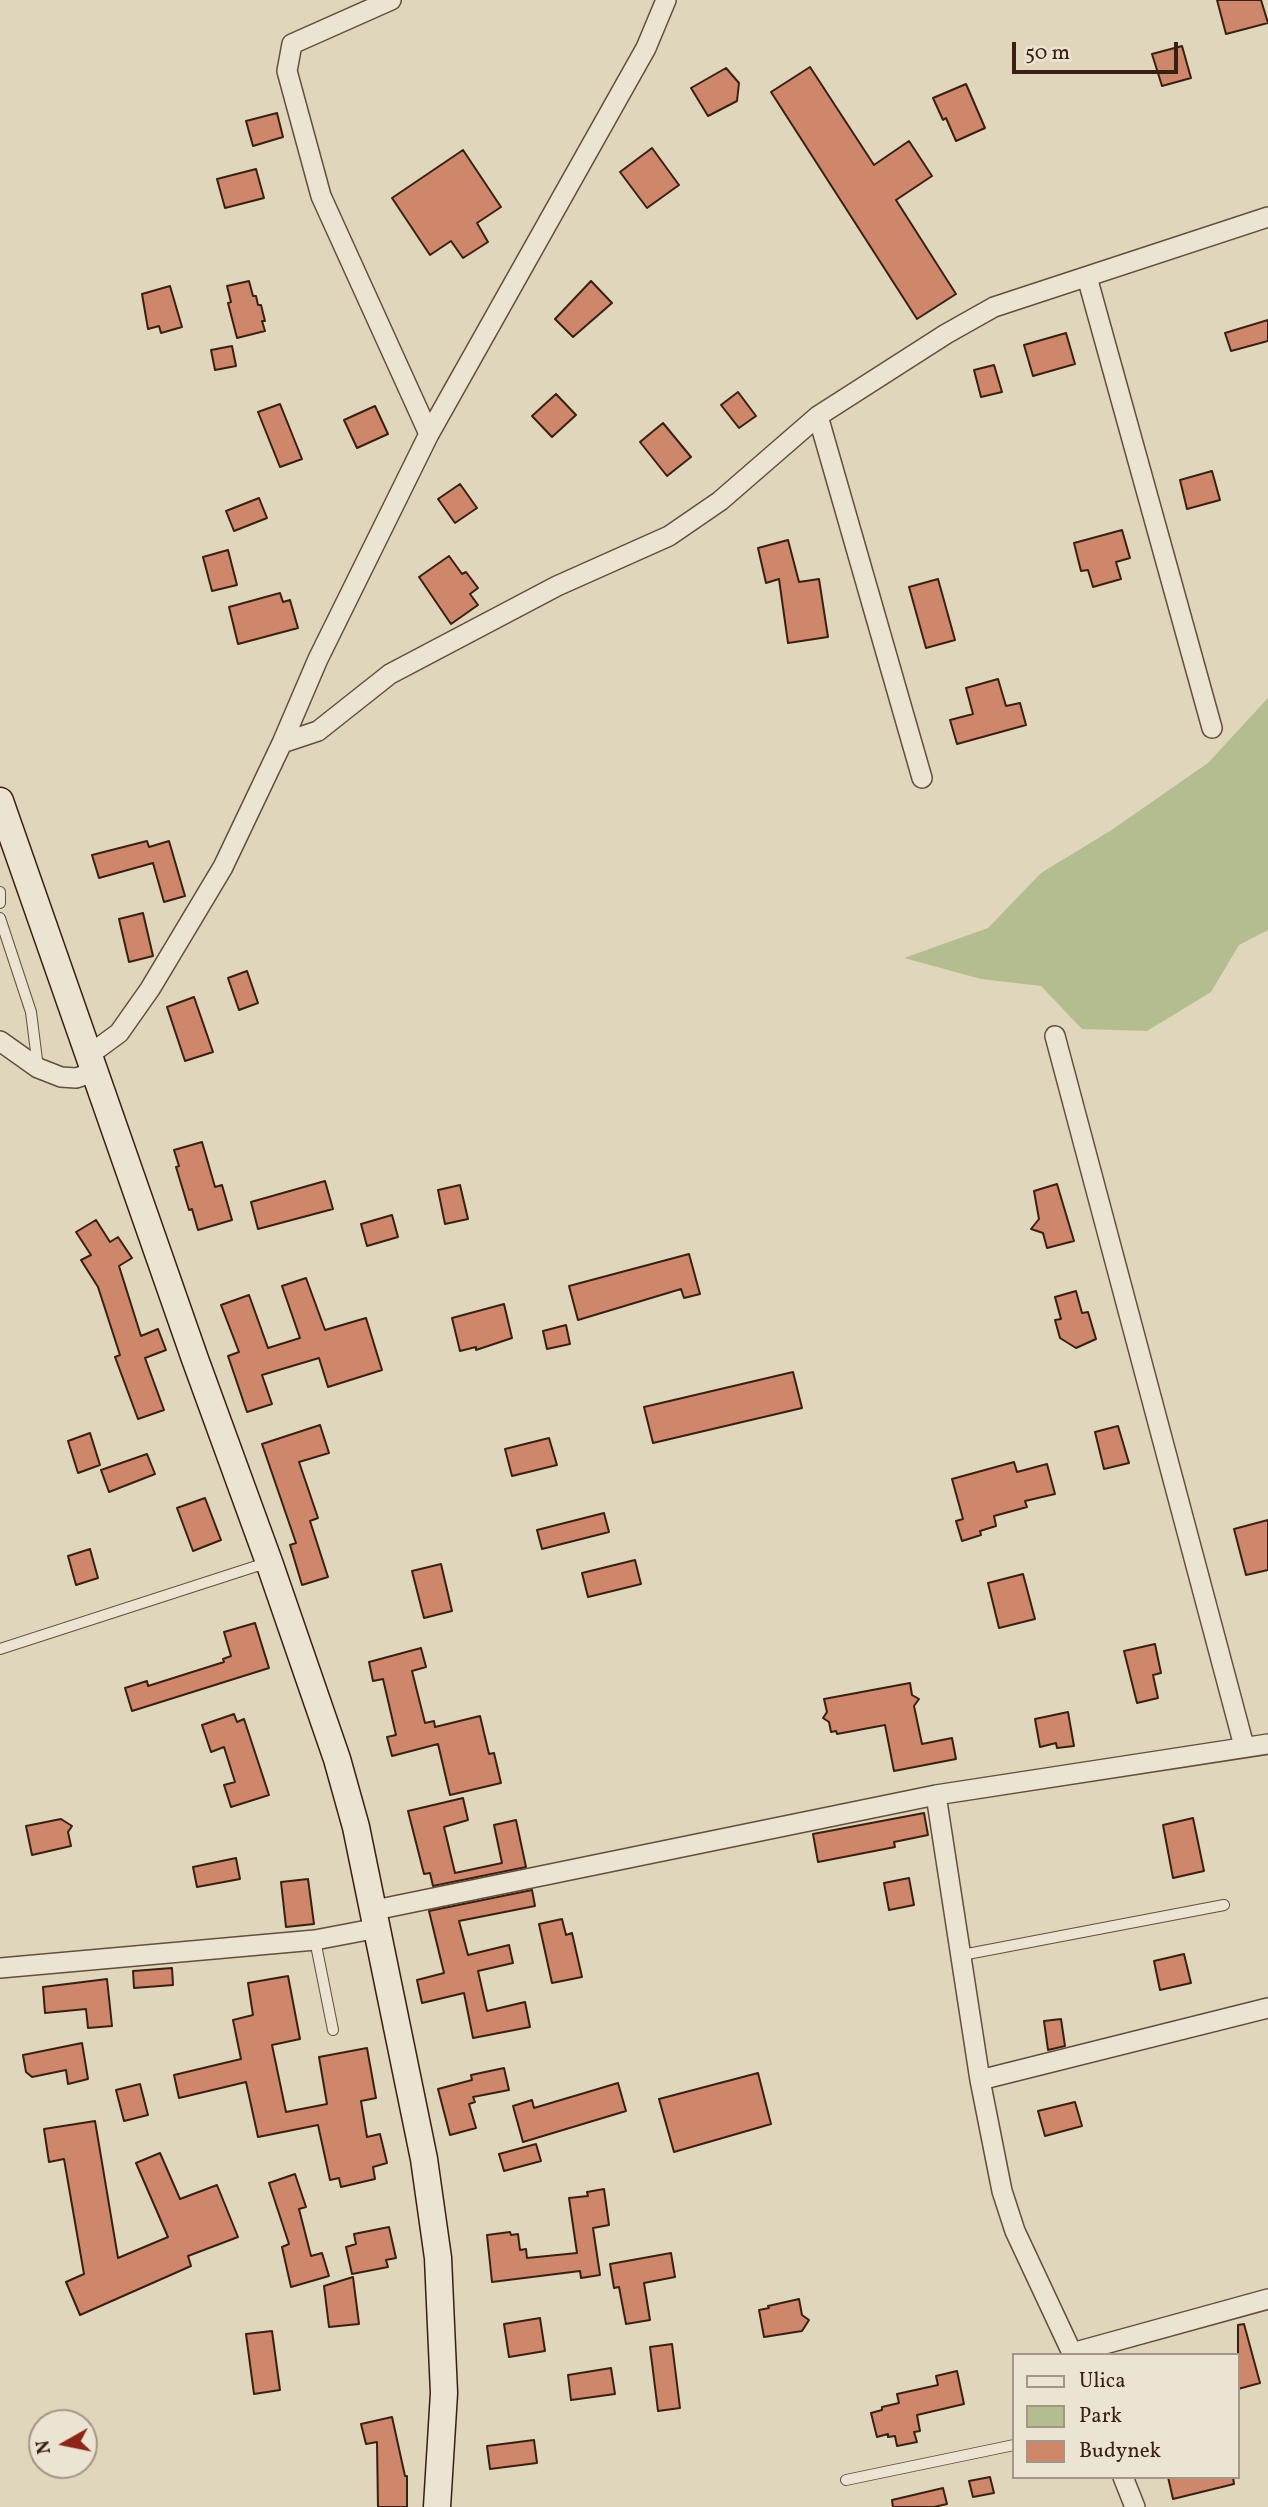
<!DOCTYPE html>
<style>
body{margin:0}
#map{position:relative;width:1268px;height:2507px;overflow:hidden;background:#e0d6bb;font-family:Vollkorn,serif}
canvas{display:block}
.legend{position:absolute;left:1012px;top:2353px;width:228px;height:126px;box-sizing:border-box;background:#ebe4d3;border:2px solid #a49686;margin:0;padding:9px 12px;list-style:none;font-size:21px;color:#3a2012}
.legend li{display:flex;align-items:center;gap:14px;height:35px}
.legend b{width:35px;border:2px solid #a49686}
.north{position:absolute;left:28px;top:2409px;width:70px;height:70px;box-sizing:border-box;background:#ebe4d3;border:2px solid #a49686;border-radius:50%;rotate:261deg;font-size:19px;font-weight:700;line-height:28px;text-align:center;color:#3a2012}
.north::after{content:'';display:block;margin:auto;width:24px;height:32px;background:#8f2418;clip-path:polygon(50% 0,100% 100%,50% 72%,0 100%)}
.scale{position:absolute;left:1012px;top:42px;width:166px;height:32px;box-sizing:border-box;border:4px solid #3a2012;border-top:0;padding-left:9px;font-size:21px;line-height:24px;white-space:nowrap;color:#3a2012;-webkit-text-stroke:5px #ebe4d3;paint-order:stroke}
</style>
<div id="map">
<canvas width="1268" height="2507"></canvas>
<ul class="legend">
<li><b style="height:9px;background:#ebe4d3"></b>Ulica</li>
<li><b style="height:19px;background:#b3bd90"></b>Park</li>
<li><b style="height:19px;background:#cf876c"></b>Budynek</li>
</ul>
<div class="north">N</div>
<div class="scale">50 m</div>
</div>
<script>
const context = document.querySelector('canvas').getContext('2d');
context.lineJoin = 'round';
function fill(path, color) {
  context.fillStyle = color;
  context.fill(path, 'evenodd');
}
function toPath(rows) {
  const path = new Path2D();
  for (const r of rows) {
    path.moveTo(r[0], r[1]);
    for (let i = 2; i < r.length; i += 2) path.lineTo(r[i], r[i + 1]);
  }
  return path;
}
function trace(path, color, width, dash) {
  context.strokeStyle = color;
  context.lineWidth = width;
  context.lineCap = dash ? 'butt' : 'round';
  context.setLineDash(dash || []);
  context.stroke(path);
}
fill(toPath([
 [1268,698,1268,930,1239,945,1211,992,1147,1031,1082,1029,1041,986,981,979,904,958,988,928,1041,873,1110,831,1208,763]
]), '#b3bd90');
const building = toPath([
 [1217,0,1261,0,1268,23,1226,34,1217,0],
 [1182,46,1191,78,1162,86,1152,54,1182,46],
 [810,67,874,165,909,141,932,176,896,200,956,294,917,319,771,92,810,67],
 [726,68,739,83,737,101,708,116,691,88,726,68],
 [966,84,985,128,956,141,946,118,943,120,933,98,966,84],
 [277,113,283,137,253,146,246,121,277,113],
 [652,148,679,185,647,208,620,172,652,148],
 [463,150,501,207,477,223,488,242,463,258,451,241,430,255,392,198,463,150],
 [256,169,264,198,225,208,217,179,256,169],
 [249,281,253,296,256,296,258,305,261,305,265,321,262,321,265,331,237,338,228,303,231,302,227,286,249,281],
 [591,281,612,303,573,337,555,319,591,281],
 [170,286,182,327,161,333,159,326,148,329,142,294,170,286],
 [1268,320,1268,341,1231,351,1225,333,1268,320],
 [1066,333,1075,364,1033,376,1024,345,1066,333],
 [232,346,236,366,215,370,211,350,232,346],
 [994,365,1002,392,981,397,974,370,994,365],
 [738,392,756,416,739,428,721,405,738,392],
 [556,394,576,415,552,437,532,416,556,394],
 [280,404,302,459,280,467,258,412,280,404],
 [375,406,388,434,357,448,344,420,375,406],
 [663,423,691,457,667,476,640,442,663,423],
 [1212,471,1220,500,1187,509,1180,480,1212,471],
 [460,484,477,508,455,523,438,499,460,484],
 [259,498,267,518,234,531,226,511,259,498],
 [1122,530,1130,558,1116,562,1121,579,1093,587,1088,570,1081,571,1074,543,1122,530],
 [788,540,799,582,819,579,828,637,788,643,779,579,766,583,758,548,788,540],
 [228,550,237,585,212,591,203,557,228,550],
 [449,556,462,574,466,572,478,588,470,594,478,605,451,624,419,577,449,556],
 [938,579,955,640,926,648,909,587,938,579],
 [280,593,283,602,290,600,298,628,238,644,229,607,280,593],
 [998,679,1006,706,1020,703,1026,725,957,744,950,720,973,714,966,688,998,679],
 [147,841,149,847,169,841,185,896,164,902,153,863,99,878,92,855,147,841],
 [143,913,153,956,129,962,119,919,143,913],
 [247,971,258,1003,239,1010,228,978,247,971],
 [194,997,213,1052,185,1061,167,1007,194,997],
 [202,1142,215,1187,222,1185,232,1220,198,1230,192,1209,189,1210,176,1167,179,1166,174,1150,202,1142],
 [325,1181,333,1209,258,1229,251,1202,325,1181],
 [1057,1184,1074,1241,1047,1248,1043,1233,1031,1229,1039,1219,1034,1191,1057,1184],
 [460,1185,468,1219,445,1224,438,1190,460,1185],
 [392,1215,398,1237,367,1246,361,1224,392,1215],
 [96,1220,110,1242,118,1237,132,1258,119,1266,141,1336,158,1329,166,1350,145,1358,164,1410,138,1419,115,1357,120,1355,98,1287,81,1260,91,1255,76,1232,96,1220],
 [689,1254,700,1294,684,1298,681,1289,578,1320,569,1286,689,1254],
 [306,1278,325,1330,366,1318,382,1370,328,1387,319,1358,262,1375,272,1404,247,1412,228,1356,239,1352,221,1305,249,1295,268,1348,300,1338,282,1286,306,1278],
 [1076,1291,1082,1313,1088,1312,1096,1339,1076,1348,1060,1338,1055,1320,1061,1319,1055,1297,1076,1291],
 [504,1304,512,1338,476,1350,476,1347,460,1351,452,1318,504,1304],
 [566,1325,570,1344,547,1349,543,1331,566,1325],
 [793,1372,802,1408,653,1443,644,1407,793,1372],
 [320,1425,329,1453,299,1462,318,1518,310,1521,328,1577,302,1585,290,1545,296,1543,262,1444,320,1425],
 [1118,1426,1129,1463,1104,1469,1095,1432,1118,1426],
 [90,1433,100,1465,78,1473,68,1441,90,1433],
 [549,1438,557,1465,512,1476,505,1449,549,1438],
 [147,1454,155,1474,109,1492,101,1470,147,1454],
 [1014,1462,1017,1472,1047,1464,1055,1494,1025,1501,1027,1507,994,1516,996,1526,980,1531,981,1535,962,1541,956,1521,963,1519,952,1479,1014,1462],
 [205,1498,221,1540,193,1551,177,1508,205,1498],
 [604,1513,609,1532,542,1549,537,1530,604,1513],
 [1268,1520,1268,1570,1246,1575,1234,1529,1268,1520],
 [90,1549,98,1578,76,1585,68,1556,90,1549],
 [635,1560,641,1584,588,1597,582,1573,635,1560],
 [441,1564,452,1611,424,1618,412,1571,441,1564],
 [1023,1574,1035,1619,999,1628,988,1583,1023,1574],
 [255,1623,269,1668,132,1711,125,1688,147,1681,148,1686,224,1662,223,1659,231,1656,224,1632,255,1623],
 [1155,1644,1161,1673,1153,1675,1158,1698,1137,1703,1124,1651,1155,1644],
 [421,1648,426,1667,412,1671,425,1723,434,1721,435,1727,480,1716,489,1754,494,1753,501,1783,450,1795,438,1744,392,1756,387,1737,396,1735,383,1679,373,1681,369,1662,421,1648],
 [910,1683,912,1695,919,1699,914,1706,922,1744,952,1738,956,1759,894,1771,885,1725,837,1734,836,1731,831,1732,829,1722,823,1718,827,1712,824,1699,910,1683],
 [1068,1712,1074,1746,1057,1748,1056,1743,1040,1747,1035,1719,1068,1712],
 [234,1714,237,1722,244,1719,269,1795,231,1807,224,1785,235,1782,224,1747,211,1752,202,1725,234,1714],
 [463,1798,468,1820,444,1827,455,1873,502,1863,494,1825,516,1820,526,1867,433,1886,430,1873,424,1874,408,1811,463,1798],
 [924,1813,928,1835,894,1842,895,1847,818,1862,813,1834,924,1813],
 [1193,1818,1204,1871,1173,1878,1163,1825,1193,1818],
 [61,1819,72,1826,68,1832,71,1846,32,1855,26,1826,61,1819],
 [236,1858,240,1879,197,1887,193,1867,236,1858],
 [909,1878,914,1905,889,1910,884,1883,909,1878],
 [308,1879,314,1924,286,1927,281,1882,308,1879],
 [532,1890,535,1906,459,1921,468,1955,509,1945,513,1963,478,1971,487,2011,525,2002,530,2027,473,2038,464,1993,422,2003,417,1980,444,1973,429,1911,532,1890],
 [562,1919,566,1935,572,1933,582,1977,552,1983,539,1924,562,1919],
 [1184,1954,1191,1983,1160,1990,1154,1961,1184,1954],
 [172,1968,173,1985,134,1988,133,1971,172,1968],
 [288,1976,300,2039,272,2045,286,2112,327,2104,319,2057,367,2048,376,2098,361,2101,367,2137,380,2134,387,2163,373,2167,375,2179,341,2187,339,2178,330,2180,318,2125,258,2137,246,2082,179,2098,174,2075,241,2059,233,2020,253,2015,248,1983,288,1976],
 [107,1979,112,2026,88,2028,86,2009,45,2013,43,1987,107,1979],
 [1061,2019,1065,2046,1048,2050,1044,2021,1061,2019],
 [82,2043,88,2079,68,2084,66,2070,32,2077,26,2072,23,2055,82,2043],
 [504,2068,509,2090,473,2097,475,2102,469,2104,476,2128,450,2135,438,2089,472,2080,471,2075,504,2068],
 [758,2073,771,2124,674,2152,659,2099,758,2073],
 [618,2083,626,2111,523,2142,513,2106,532,2100,534,2108,618,2083],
 [140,2084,148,2115,124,2121,116,2090,140,2084],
 [1075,2102,1082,2126,1045,2136,1038,2111,1075,2102],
 [95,2121,118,2258,168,2237,136,2163,160,2153,180,2199,217,2185,238,2237,188,2256,191,2266,80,2315,66,2282,84,2274,64,2159,49,2162,44,2129,95,2121],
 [536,2144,541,2161,504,2171,499,2154,536,2144],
 [295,2174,306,2207,299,2209,311,2256,322,2253,329,2276,291,2287,282,2247,289,2244,269,2183,295,2174],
 [604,2189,609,2225,593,2228,600,2275,581,2278,580,2271,492,2282,487,2235,510,2232,511,2235,518,2234,520,2250,526,2249,527,2258,577,2253,569,2198,588,2196,587,2192,604,2189],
 [389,2227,396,2258,386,2260,388,2267,352,2274,346,2247,356,2244,354,2234,389,2227],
 [671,2253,675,2277,644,2283,650,2320,626,2324,619,2287,614,2288,610,2264,671,2253],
 [353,2277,359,2324,329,2327,324,2286,353,2277],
 [799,2299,802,2315,809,2320,802,2331,764,2337,759,2310,769,2308,768,2306,799,2299],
 [540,2318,545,2351,509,2357,504,2324,540,2318],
 [1244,2324,1260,2383,1238,2389,1238,2325,1244,2324],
 [272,2331,280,2390,254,2394,246,2334,272,2331],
 [672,2344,680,2408,658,2411,650,2347,672,2344],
 [611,2368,615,2394,571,2400,568,2375,611,2368],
 [957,2371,964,2404,917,2415,920,2431,914,2432,917,2442,897,2446,895,2436,888,2437,888,2434,877,2437,871,2413,882,2410,882,2407,899,2403,897,2394,938,2385,936,2376,957,2371],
 [392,2417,405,2476,407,2476,407,2507,378,2507,377,2442,366,2444,361,2424,392,2417],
 [534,2440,537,2463,490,2469,487,2446,534,2440],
 [990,2477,994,2493,973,2497,969,2481,990,2477],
 [1168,2477,1233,2477,1234,2484,1173,2499,1168,2477],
 [943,2488,947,2504,934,2507,893,2507,892,2500,943,2488]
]);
fill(building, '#cf876c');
trace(building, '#3a2012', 2);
const lane = toPath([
 [0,892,0,903],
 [0,918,31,1012,38,1068],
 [0,1649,269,1562],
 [315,1940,333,2030],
 [962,1955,1224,1905],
 [846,2480,1014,2445]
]);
const street = toPath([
 [391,0,292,44,287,71,321,196,429,434],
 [1087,277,1212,728],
 [818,416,922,778],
 [282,743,318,731,390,674,557,586,669,536,720,501,818,416,946,334,994,307,1268,217],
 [1055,1036,1244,1746],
 [0,1041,38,1068,61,1077,76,1078,95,1072],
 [89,1055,119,1033,150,989,223,867,282,743,318,659,429,434,646,48,666,0],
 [936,1795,980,2080,1002,2191,1015,2231,1073,2355],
 [375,1910,936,1795,1268,1744],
 [0,1968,315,1940,378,1928],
 [980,2080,1268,2008],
 [1072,2353,1268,2299],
 [1123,2477,1135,2507]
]);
const secondary = toPath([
 [0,801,195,1359,269,1562,337,1759,356,1827,424,2159,438,2258,444,2393,437,2507]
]);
trace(lane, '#644e3c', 12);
trace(street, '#644e3c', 22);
trace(secondary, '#3a2012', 29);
trace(lane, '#ebe4d3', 10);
trace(street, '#ebe4d3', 19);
trace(secondary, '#ebe4d3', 26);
</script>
